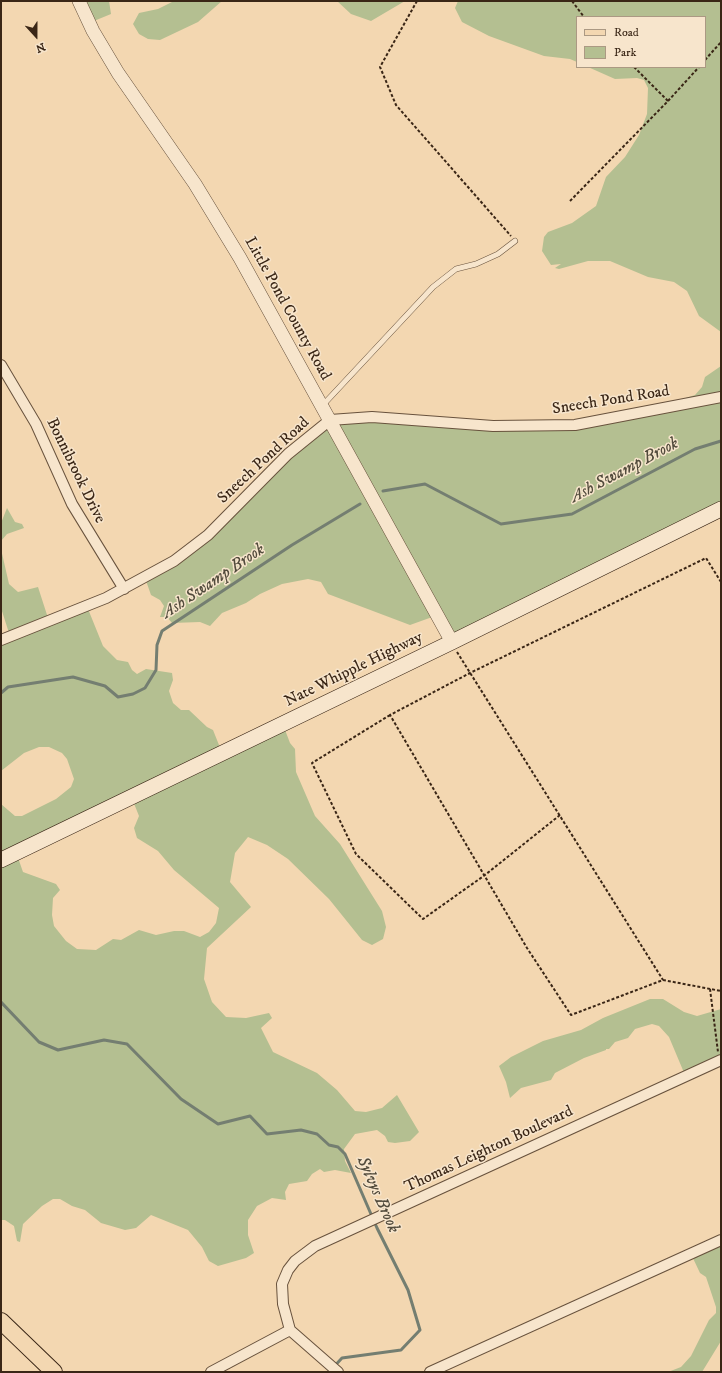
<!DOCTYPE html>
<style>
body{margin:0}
#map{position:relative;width:722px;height:1373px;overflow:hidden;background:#f3d7b1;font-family:"IM FELL DW Pica",serif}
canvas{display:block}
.frame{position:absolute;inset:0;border:2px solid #3a2616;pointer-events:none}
.legend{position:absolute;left:576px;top:16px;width:130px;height:52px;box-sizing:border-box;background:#f7e5cc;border:1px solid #ab9983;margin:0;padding:5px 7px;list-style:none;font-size:12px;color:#3a2616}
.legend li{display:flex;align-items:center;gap:8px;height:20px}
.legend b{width:20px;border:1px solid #ab9983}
.north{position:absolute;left:16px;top:16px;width:40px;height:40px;-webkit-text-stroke:3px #f7e5cc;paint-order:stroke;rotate:159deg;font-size:11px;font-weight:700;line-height:16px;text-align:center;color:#3a2616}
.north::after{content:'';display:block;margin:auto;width:14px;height:18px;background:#3a2616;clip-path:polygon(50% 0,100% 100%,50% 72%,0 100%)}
</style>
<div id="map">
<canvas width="722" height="1373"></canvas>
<div class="frame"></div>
<ul class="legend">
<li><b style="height:5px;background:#f3d7b1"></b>Road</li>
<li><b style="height:11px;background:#b4bf91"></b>Park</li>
</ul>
<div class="north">N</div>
</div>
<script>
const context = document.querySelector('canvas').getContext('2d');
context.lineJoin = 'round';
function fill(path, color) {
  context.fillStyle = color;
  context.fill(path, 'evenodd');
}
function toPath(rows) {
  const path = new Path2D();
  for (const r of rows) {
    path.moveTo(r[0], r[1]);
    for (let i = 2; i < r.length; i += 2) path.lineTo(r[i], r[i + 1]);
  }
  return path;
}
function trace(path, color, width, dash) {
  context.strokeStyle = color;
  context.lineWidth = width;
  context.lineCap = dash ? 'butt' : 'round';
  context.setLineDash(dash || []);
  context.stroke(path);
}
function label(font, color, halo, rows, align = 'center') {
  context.font = font + ' "IM FELL DW Pica",serif';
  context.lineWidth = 3;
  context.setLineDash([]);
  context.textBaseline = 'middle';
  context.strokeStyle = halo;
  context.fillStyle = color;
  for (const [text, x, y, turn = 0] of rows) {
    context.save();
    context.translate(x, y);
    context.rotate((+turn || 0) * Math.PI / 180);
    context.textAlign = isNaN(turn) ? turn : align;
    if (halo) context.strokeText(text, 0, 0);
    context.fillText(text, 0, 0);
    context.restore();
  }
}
fill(toPath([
 [79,1,109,1,111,14,89,23],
 [174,1,222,1,198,22,160,40,148,39,139,34,133,24,139,13,158,9],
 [337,1,405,1,371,21,351,14],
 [458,1,721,1,721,332,699,316,687,291,674,282,648,277,610,261,588,261,559,269,555,268,561,264,551,265,542,251,544,237,548,232,572,223,596,206,606,177,625,157,639,135,647,114,648,88,644,80,637,78,615,79,588,67,705,67,705,17,577,17,577,62,570,59,544,56,489,36,462,22,455,8],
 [721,366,721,505,451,637,435,616,410,625,328,594,321,582,308,579,282,584,260,594,246,603,222,613,210,626,200,622,172,623,167,617,160,617,164,606,160,600,151,595,144,575,196,543,328,420,568,427,655,408,695,395,702,387,705,377],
 [7,508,15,522,22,524,24,528,7,534,1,541,1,523],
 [1,549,9,584,18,592,38,587,48,618,86,604,103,646,117,660,128,662,132,670,137,674,146,669,172,673,173,680,169,691,173,703,181,710,189,710,207,727,213,730,221,750,282,722,290,743,295,749,296,772,315,816,340,844,382,911,386,927,383,939,372,945,362,940,329,899,288,859,267,845,248,837,235,853,230,882,251,907,207,948,204,979,212,1002,226,1017,246,1018,269,1013,272,1018,261,1028,273,1052,317,1073,337,1090,355,1111,366,1112,382,1108,397,1095,419,1132,410,1141,395,1143,388,1142,385,1136,377,1130,355,1134,344,1149,345,1161,351,1173,335,1170,324,1172,320,1169,312,1174,307,1181,289,1184,285,1192,286,1200,272,1198,257,1206,248,1220,248,1235,254,1253,246,1258,218,1266,209,1261,202,1247,188,1230,151,1215,136,1228,125,1230,101,1223,85,1210,72,1206,60,1199,53,1199,42,1206,23,1224,20,1242,17,1241,14,1226,5,1220,1,1220,1,804,15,816,22,816,56,799,71,787,74,779,67,759,62,753,49,747,39,747,24,753,1,771,1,637,9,633,1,608],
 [131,796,139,816,134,828,137,838,158,851,174,870,219,908,216,923,209,932,200,937,184,931,174,931,156,935,139,930,121,940,113,939,96,950,77,949,66,941,54,926,52,915,53,898,60,890,56,884,23,872,16,852],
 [650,999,663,999,684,1012,697,1016,721,1009,721,1063,685,1075,669,1037,659,1026,652,1024,635,1029,628,1038,615,1042,609,1049,606,1049,606,1050,584,1058,555,1073,551,1080,521,1088,510,1098,506,1082,499,1066,511,1057,543,1041,581,1030,603,1018],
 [721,1237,721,1341,702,1372,668,1372,681,1367,691,1356,709,1320,716,1313,716,1307,706,1277,700,1273,691,1254]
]), '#b4bf91');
trace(toPath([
 [383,491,425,484,501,524,572,514,695,449,721,441],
 [1,693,8,687,73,677,105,686,118,697,133,694,145,688,156,670,157,645,162,631,292,545,360,504],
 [1,1002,39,1042,58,1050,104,1040,127,1044,181,1099,218,1124,250,1116,267,1134,301,1130,317,1134,329,1145,338,1147,345,1154,377,1228,408,1290,420,1330,401,1350,342,1358,329,1372]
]), '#747e71', 3);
const service = toPath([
 [322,406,433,287,456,269,476,264,498,254,515,241]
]);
const minor = toPath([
 [1,365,36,424,72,504,124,589],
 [1,640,106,598,174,561,208,535,288,454,330,420,372,417,493,426,575,425,721,397],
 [290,1330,283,1304,282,1284,288,1270,295,1261,315,1246,721,1060],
 [211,1372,290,1330,338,1372],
 [430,1372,721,1240]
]);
const tertiary = toPath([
 [79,1,93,31,118,73,195,184,240,258,452,642]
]);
const secondary = toPath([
 [1,860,452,642,721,509]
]);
const primary = toPath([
 [1,1321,54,1372]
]);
trace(service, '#68523d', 6);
trace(minor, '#68523d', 12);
trace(tertiary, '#68523d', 14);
trace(secondary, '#3a2616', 16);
trace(primary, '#3a2616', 18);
trace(toPath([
 [417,1,380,67,396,105,511,236],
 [572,1,584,17],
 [705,60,721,42],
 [634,67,668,101],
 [570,201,668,101,699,67],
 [721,582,706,558,470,673,390,715,527,948,571,1015,663,980,721,991],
 [457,652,663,980],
 [390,715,312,763,356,854,423,919,485,875,560,815],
 [710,989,718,1052]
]), '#3a2616', 2, [3, 2]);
trace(service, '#f7e5cc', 5);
trace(minor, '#f7e5cc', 10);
trace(tertiary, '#f7e5cc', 13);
trace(secondary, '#f7e5cc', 15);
trace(primary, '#f3d7b1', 16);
label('16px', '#3a2616', '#f7e5cc', [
 ["Little Pond County Road",287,309,61],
 ["Sneech Pond Road",611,401,-9],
 ["Sneech Pond Road",264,461,-43],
 ["Bonnibrook Drive",75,471,64],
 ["Nate Whipple Highway",354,670,-26],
 ["Thomas Leighton Boulevard",489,1150,-25]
]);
label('italic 17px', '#524b3c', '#f7e5cc', [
 ["Ash Swamp Brook",625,471,-28],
 ["Ash Swamp Brook",214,582,-34],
 ["Sylvys Brook",377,1195,66]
]);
</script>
